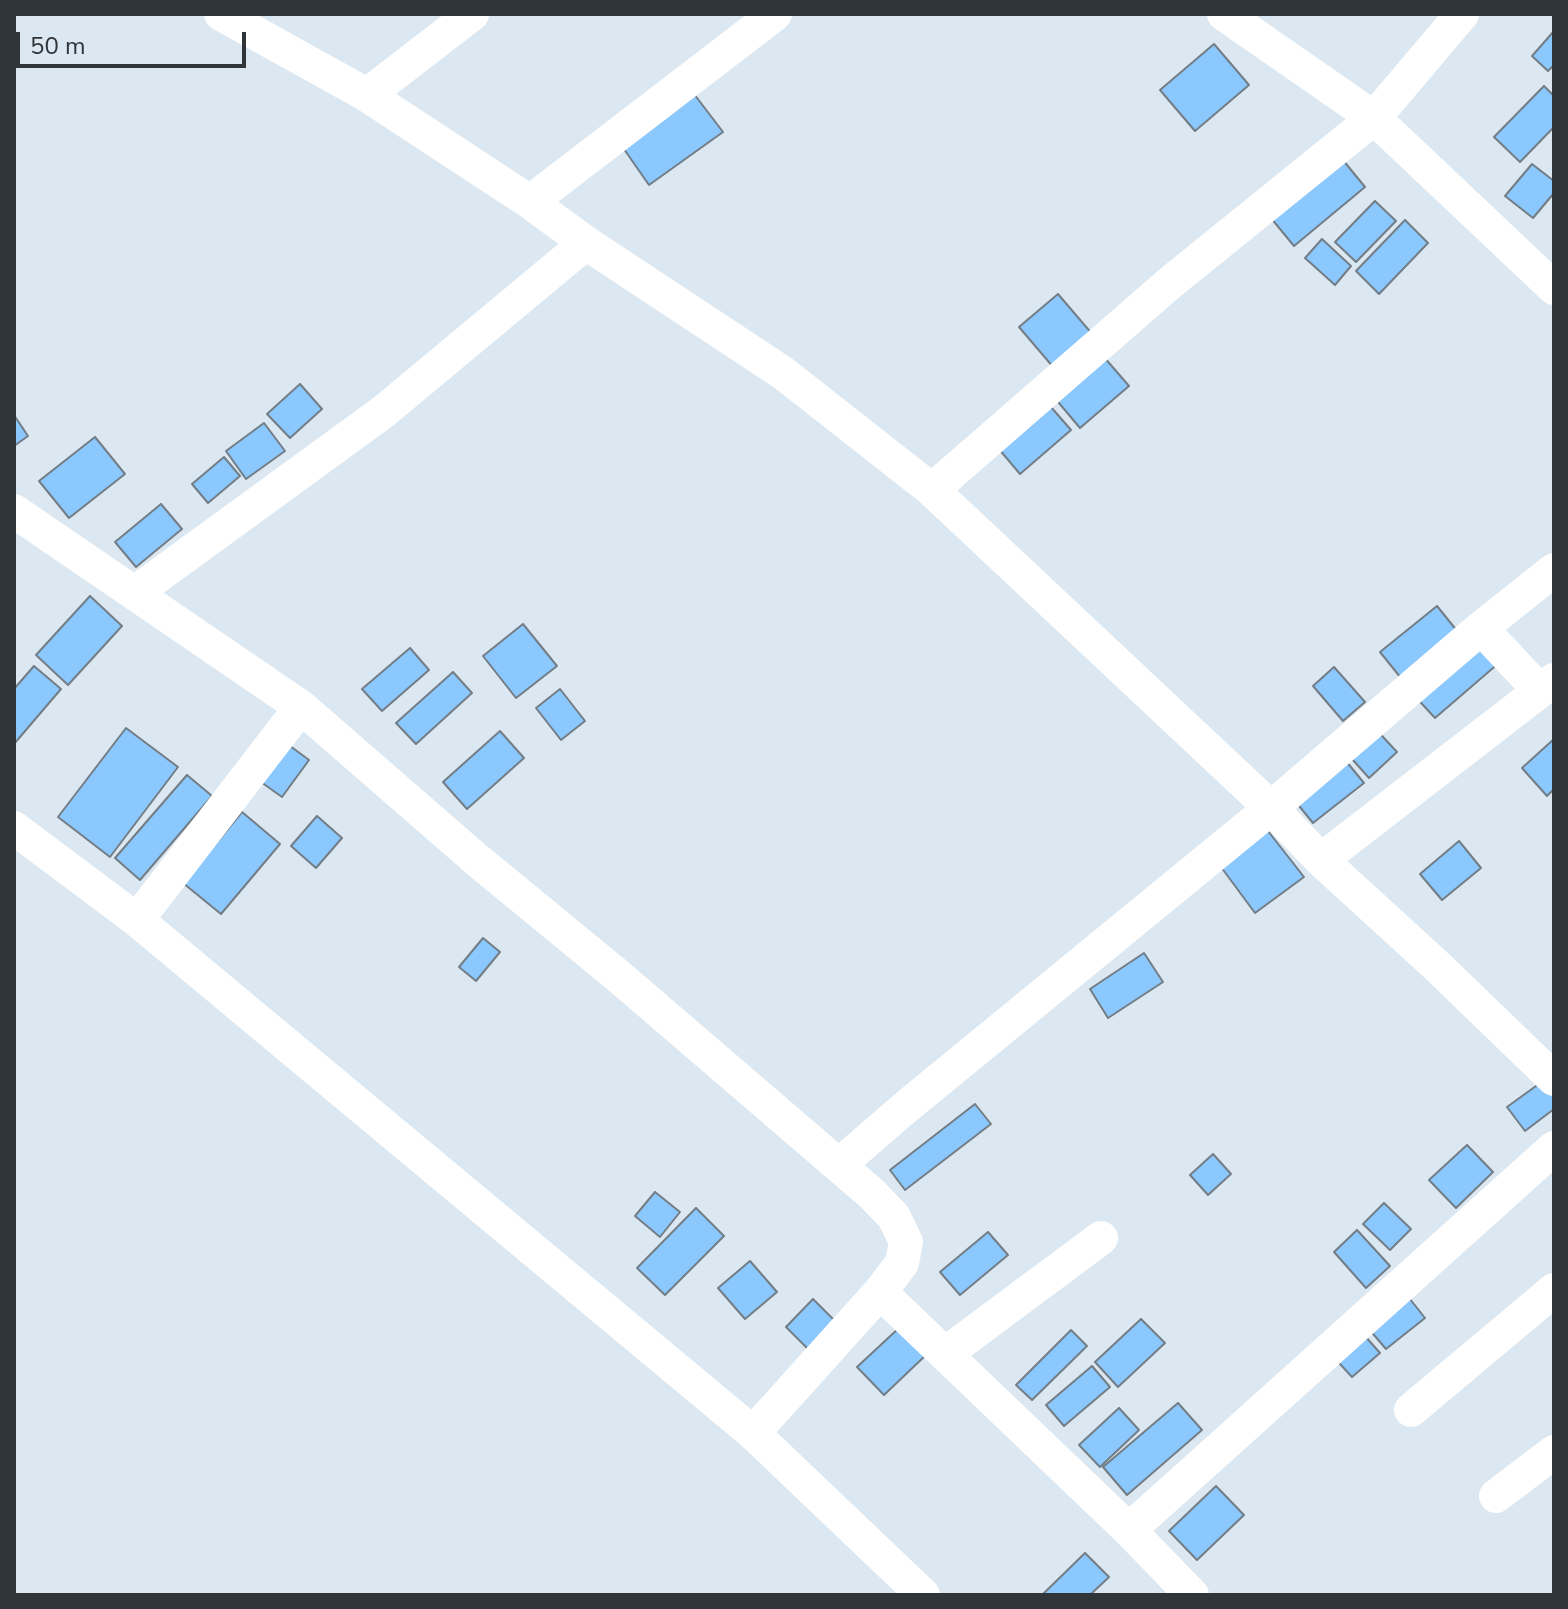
<!DOCTYPE html>
<style>
body{margin:0}
#map{position:relative;width:1568px;height:1609px;overflow:hidden;background:#dbe7f1;font-family:"Nunito Sans",sans-serif}
canvas{display:block}
.frame{position:absolute;inset:0;border:16px solid #303539;pointer-events:none}
.scale{position:absolute;left:16px;top:32px;width:230px;height:36px;box-sizing:border-box;border:4px solid #303539;border-top:0;padding-left:10px;font-size:24px;line-height:28px;white-space:nowrap;color:#303539;-webkit-text-stroke:6px #dbe7f1;paint-order:stroke}
</style>
<div id="map">
<canvas width="1568" height="1609"></canvas>
<div class="frame"></div>
<div class="scale">50 m</div>
</div>
<script>
const context = document.querySelector('canvas').getContext('2d');
context.lineJoin = 'round';
function fill(path, color) {
  context.fillStyle = color;
  context.fill(path, 'evenodd');
}
function toPath(rows) {
  const path = new Path2D();
  for (const r of rows) {
    path.moveTo(r[0], r[1]);
    for (let i = 2; i < r.length; i += 2) path.lineTo(r[i], r[i + 1]);
  }
  return path;
}
function trace(path, color, width, dash) {
  context.strokeStyle = color;
  context.lineWidth = width;
  context.lineCap = dash ? 'butt' : 'round';
  context.setLineDash(dash || []);
  context.stroke(path);
}
const building = toPath([
 [1554,31,1554,65,1548,71,1532,56,1554,31],
 [1214,44,1249,85,1195,131,1160,90,1214,44],
 [1544,86,1554,96,1554,127,1520,162,1494,137,1544,86],
 [691,90,723,132,649,185,619,142,691,90],
 [1338,154,1365,187,1294,246,1266,212,1338,154],
 [1532,164,1554,181,1554,193,1533,218,1505,196,1532,164],
 [1375,201,1396,221,1356,262,1335,242,1375,201],
 [1405,220,1428,243,1379,294,1356,271,1405,220],
 [1322,239,1351,266,1335,285,1305,258,1322,239],
 [1058,294,1093,335,1054,368,1019,327,1058,294],
 [1097,349,1129,386,1080,428,1048,390,1097,349],
 [300,384,322,409,290,438,267,414,300,384],
 [1044,399,1071,430,1020,474,993,442,1044,399],
 [14,415,28,436,14,446,14,415],
 [264,423,285,451,246,479,226,451,264,423],
 [95,437,125,474,69,518,39,481,95,437],
 [224,457,240,476,208,503,192,484,224,457],
 [161,504,182,529,136,567,115,542,161,504],
 [90,596,122,626,68,685,36,655,90,596],
 [1437,606,1462,637,1405,683,1380,652,1437,606],
 [523,624,557,666,516,698,483,656,523,624],
 [1475,634,1500,662,1435,718,1410,691,1475,634],
 [410,648,429,670,382,711,362,689,410,648],
 [34,666,61,689,14,744,14,689,34,666],
 [1334,667,1365,702,1343,721,1313,686,1334,667],
 [453,672,472,693,416,744,396,723,453,672],
 [560,689,585,721,561,740,536,708,560,689],
 [1371,724,1397,752,1369,778,1344,750,1371,724],
 [126,728,178,767,110,857,58,817,126,728],
 [500,731,524,758,467,809,443,782,500,731],
 [1554,739,1554,789,1547,796,1522,768,1554,739],
 [282,740,309,760,282,797,254,777,282,740],
 [1341,755,1364,783,1313,823,1291,796,1341,755],
 [187,775,212,796,140,880,115,858,187,775],
 [242,812,280,844,221,914,183,883,242,812],
 [317,816,342,838,316,868,291,846,317,816],
 [1268,831,1304,877,1255,913,1221,867,1268,831],
 [1459,841,1481,868,1442,900,1420,874,1459,841],
 [483,938,500,952,476,981,459,967,483,938],
 [1144,953,1163,982,1108,1018,1090,989,1144,953],
 [1547,1078,1554,1087,1554,1109,1525,1131,1507,1107,1547,1078],
 [975,1104,991,1124,905,1190,890,1170,975,1104],
 [1467,1145,1493,1172,1456,1208,1429,1180,1467,1145],
 [1213,1154,1231,1174,1208,1195,1190,1175,1213,1154],
 [655,1192,680,1212,660,1237,635,1216,655,1192],
 [1384,1203,1411,1229,1390,1250,1363,1224,1384,1203],
 [696,1208,724,1236,665,1295,637,1268,696,1208],
 [1357,1230,1390,1266,1366,1288,1334,1252,1357,1230],
 [988,1232,1008,1255,960,1295,940,1272,988,1232],
 [750,1261,777,1292,745,1319,718,1288,750,1261],
 [1402,1289,1425,1318,1386,1349,1362,1321,1402,1289],
 [813,1299,838,1324,810,1351,786,1327,813,1299],
 [1141,1319,1165,1343,1118,1387,1095,1362,1141,1319],
 [900,1327,926,1355,884,1395,857,1367,900,1327],
 [1357,1327,1380,1353,1352,1377,1329,1352,1357,1327],
 [1071,1330,1087,1346,1032,1400,1016,1385,1071,1330],
 [1092,1366,1110,1387,1064,1426,1046,1405,1092,1366],
 [1178,1403,1202,1430,1127,1495,1103,1467,1178,1403],
 [1119,1408,1139,1430,1100,1467,1079,1445,1119,1408],
 [1216,1486,1244,1515,1197,1560,1169,1531,1216,1486],
 [1085,1553,1109,1577,1090,1595,1042,1595,1085,1553]
]);
fill(building, '#8bc8fd');
trace(building, '#737d86', 2);
trace(toPath([
 [221,14,367,95,530,202,586,243,783,373,932,490,1271,808,1321,860,1438,967,1554,1079],
 [1224,14,1374,118,1554,288],
 [367,95,472,14],
 [530,202,775,14],
 [932,490,1171,282,1374,118,1462,14],
 [14,511,301,707,477,860,617,975,872,1194,894,1217,906,1242,902,1263,880,1292,1129,1530,1192,1595],
 [136,592,383,412,586,243],
 [1481,628,1540,691],
 [14,828,137,920,753,1433,923,1595],
 [1321,860,1554,680],
 [137,920,301,707],
 [839,1165,906,1107,1271,808,1481,628,1554,570],
 [945,1354,1101,1238],
 [1411,1410,1554,1290],
 [753,1433,880,1292],
 [1496,1496,1554,1452],
 [1129,1530,1554,1148]
]), '#fff', 34);
</script>
